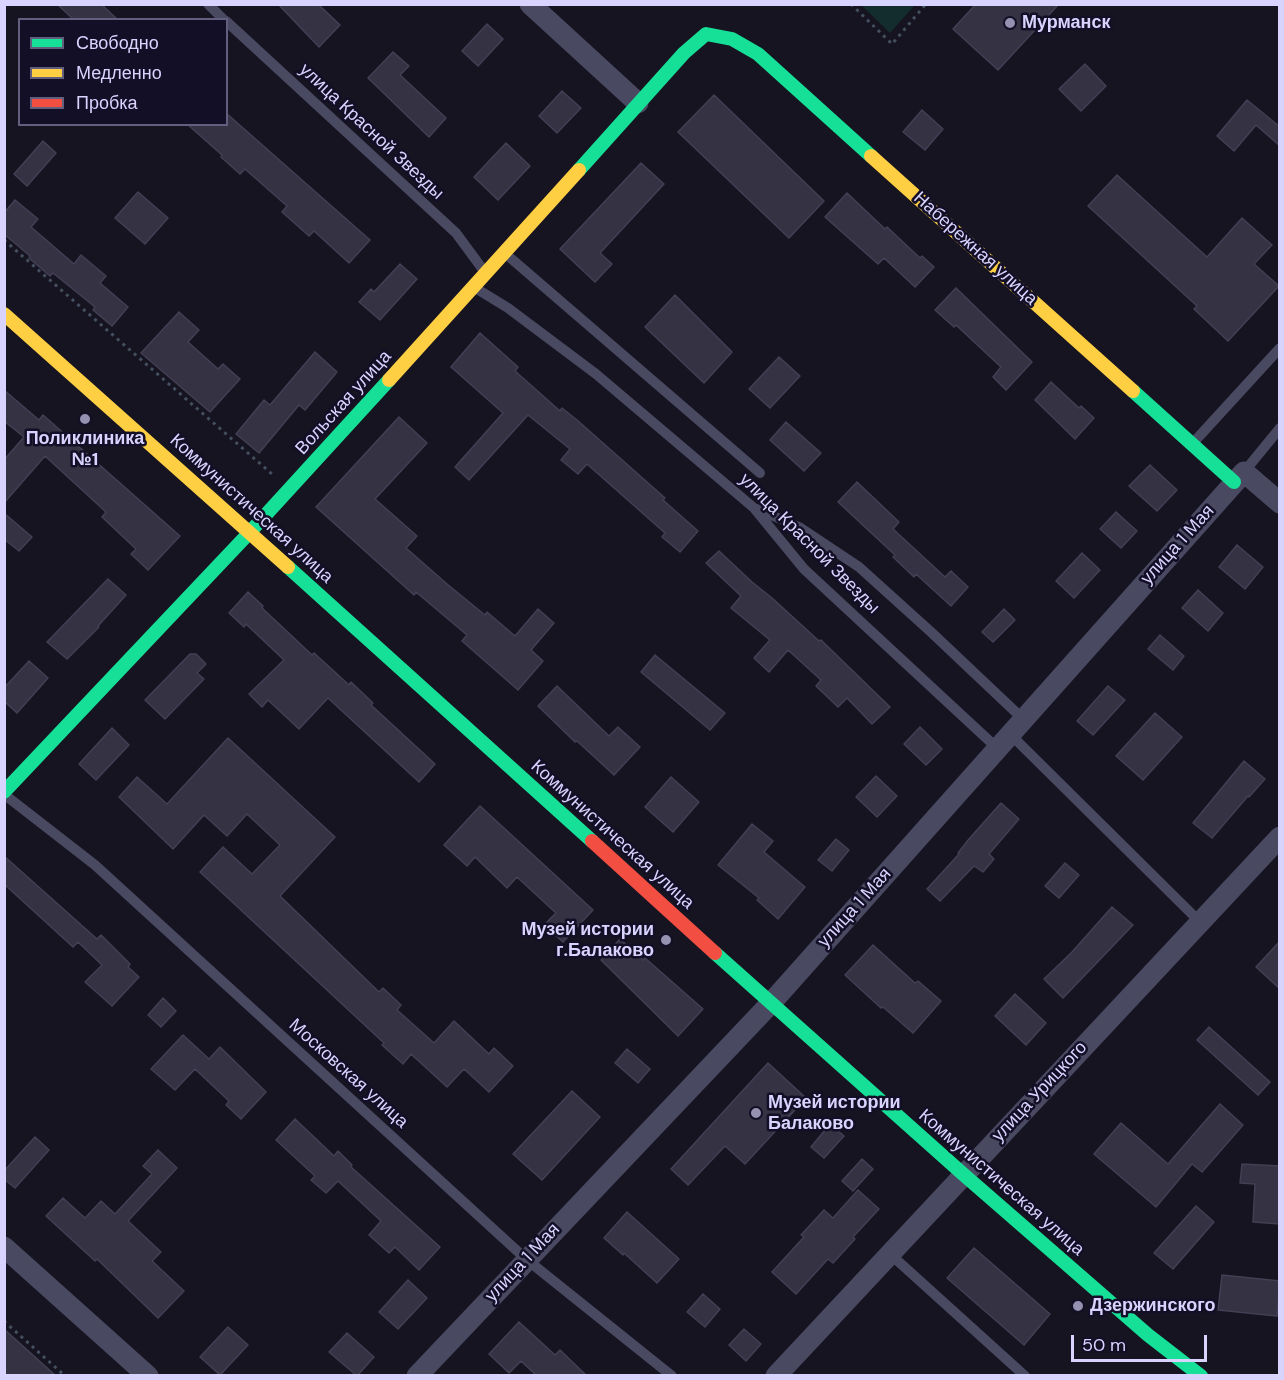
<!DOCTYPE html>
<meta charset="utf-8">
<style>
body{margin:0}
#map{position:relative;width:1284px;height:1380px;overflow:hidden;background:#161421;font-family:"DM Sans",sans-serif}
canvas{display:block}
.frame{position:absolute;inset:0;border:6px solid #d9d4ff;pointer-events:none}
.legend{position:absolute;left:18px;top:18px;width:210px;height:108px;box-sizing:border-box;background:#130f26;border:2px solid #625e7d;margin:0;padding:8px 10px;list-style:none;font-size:18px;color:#d9d4ff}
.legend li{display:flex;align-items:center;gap:12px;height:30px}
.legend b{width:30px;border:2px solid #625e7d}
.scale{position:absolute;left:1071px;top:1335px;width:136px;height:27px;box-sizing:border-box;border:3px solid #d9d4ff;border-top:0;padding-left:8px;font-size:18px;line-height:21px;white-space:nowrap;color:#d9d4ff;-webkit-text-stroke:4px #130f26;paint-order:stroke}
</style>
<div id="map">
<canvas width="1284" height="1380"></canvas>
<div class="frame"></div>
<ul class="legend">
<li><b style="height:8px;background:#16e098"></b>Свободно</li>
<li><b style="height:8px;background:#ffcf43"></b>Медленно</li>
<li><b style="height:8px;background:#f24e42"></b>Пробка</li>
</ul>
<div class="scale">50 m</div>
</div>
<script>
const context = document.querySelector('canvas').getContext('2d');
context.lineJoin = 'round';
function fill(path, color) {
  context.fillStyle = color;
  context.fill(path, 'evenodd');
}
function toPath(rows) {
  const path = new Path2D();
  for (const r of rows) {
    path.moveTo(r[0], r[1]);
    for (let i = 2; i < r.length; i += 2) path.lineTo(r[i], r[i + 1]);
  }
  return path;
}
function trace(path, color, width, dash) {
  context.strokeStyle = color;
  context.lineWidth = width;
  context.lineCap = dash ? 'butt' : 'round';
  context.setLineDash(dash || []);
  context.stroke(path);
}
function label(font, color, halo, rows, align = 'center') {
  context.font = font + ' "DM Sans",sans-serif';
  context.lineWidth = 5;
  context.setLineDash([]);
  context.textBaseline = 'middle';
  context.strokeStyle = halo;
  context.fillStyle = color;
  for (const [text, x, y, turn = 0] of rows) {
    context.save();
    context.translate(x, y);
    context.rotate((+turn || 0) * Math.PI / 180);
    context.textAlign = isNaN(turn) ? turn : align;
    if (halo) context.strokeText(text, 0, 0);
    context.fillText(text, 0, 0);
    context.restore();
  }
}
fill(toPath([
 [861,5,915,5,890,33]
]), '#132c2d');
const building = toPath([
 [57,4,101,4,118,20,74,20,57,4],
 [278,4,318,4,340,25,319,47,278,4],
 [976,4,1059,4,998,70,953,29,976,4],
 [487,24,503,39,478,66,462,51,487,24],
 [393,52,409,66,400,75,446,118,429,137,368,78,393,52],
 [1085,64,1106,86,1081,111,1059,89,1085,64],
 [562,91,581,108,557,133,539,116,562,91],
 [714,95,824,201,789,238,678,132,714,95],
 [1247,100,1280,127,1280,146,1256,125,1234,151,1217,136,1247,100],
 [922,110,943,129,925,150,903,132,922,110],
 [226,113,370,240,349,263,314,231,309,236,282,212,287,206,245,169,240,174,221,157,222,155,187,124,226,124,226,113],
 [43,141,56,153,27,186,14,174,43,141],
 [506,143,530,166,498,200,474,177,506,143],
 [641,163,664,184,600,253,612,264,595,282,560,249,641,163],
 [1117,175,1207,257,1242,218,1272,245,1254,264,1279,286,1228,341,1194,309,1197,306,1088,206,1117,175],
 [138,192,168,218,145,244,115,218,138,192],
 [847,193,885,229,887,227,920,258,922,256,934,267,915,287,884,258,878,264,825,217,847,193],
 [15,200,38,219,31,227,74,264,81,255,106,276,100,283,128,307,112,326,93,310,95,307,53,273,50,276,29,258,30,256,4,234,4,213,15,200],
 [400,264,417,279,380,320,359,302,371,289,374,292,400,264],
 [956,288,1032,362,1006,390,993,377,1001,367,956,325,954,327,935,310,956,288],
 [675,295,732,352,704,383,645,327,675,295],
 [179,312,199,330,188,342,218,369,223,364,240,379,210,412,141,353,179,312],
 [480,333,518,367,515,371,560,411,562,408,577,420,665,498,663,500,698,531,680,552,662,537,665,533,587,464,578,474,561,460,570,449,528,415,469,480,455,467,503,413,451,367,480,333],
 [315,352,337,372,305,410,299,405,259,453,236,434,264,400,270,405,315,352],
 [779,357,800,376,770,408,749,389,779,357],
 [1051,382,1079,408,1081,406,1094,418,1075,439,1035,400,1051,382],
 [4,390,39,420,43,415,180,536,148,570,131,554,136,549,102,517,106,512,45,456,4,503,4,460,24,437,4,421,4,390],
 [399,417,427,443,375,499,417,536,406,548,447,584,485,615,487,612,515,636,538,609,554,623,531,650,543,661,518,690,462,641,467,635,416,592,414,595,316,507,399,417],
 [786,422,821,453,804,471,770,440,786,422],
 [1150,465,1177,490,1157,511,1129,486,1150,465],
 [857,482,899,522,893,529,945,577,951,571,968,587,951,606,916,574,914,577,893,557,895,555,838,502,857,482],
 [1116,512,1137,531,1121,548,1100,529,1116,512],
 [4,513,32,537,19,551,4,539,4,513],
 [1237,545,1263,567,1245,589,1219,567,1237,545],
 [719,551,752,582,772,598,819,641,821,640,890,707,872,724,847,698,838,707,816,686,821,680,788,650,769,672,754,658,770,640,731,608,741,596,706,563,719,551],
 [1082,553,1100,570,1074,598,1056,581,1082,553],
 [108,579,126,595,98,626,99,627,67,659,47,642,108,579],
 [1198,590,1223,613,1208,631,1182,608,1198,590],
 [248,592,263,606,262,608,312,655,314,653,349,685,351,682,373,703,371,705,435,764,419,782,328,698,299,729,268,700,262,707,249,694,284,660,246,624,244,627,229,613,248,592],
 [1004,609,1015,620,993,642,982,632,1004,609],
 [1160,635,1184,656,1173,670,1148,649,1160,635],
 [190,654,196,654,206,664,197,673,204,679,165,719,145,700,190,654],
 [655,655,725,713,710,730,641,672,655,655],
 [29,661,48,678,17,713,4,701,4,688,29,661],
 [557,686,609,736,618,727,640,747,614,775,577,741,575,742,538,706,557,686],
 [1108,686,1125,700,1093,735,1077,721,1108,686],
 [1155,713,1182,737,1143,780,1116,756,1155,713],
 [920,727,942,749,926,765,904,744,920,727],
 [112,728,129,745,96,780,79,764,112,728],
 [228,738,335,837,280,896,379,992,383,988,401,1005,397,1010,434,1043,454,1021,489,1054,494,1048,513,1066,489,1092,464,1069,447,1087,411,1054,403,1064,382,1045,384,1043,200,872,223,847,252,874,280,845,247,814,227,836,204,815,173,849,119,797,137,777,167,804,228,738],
 [1244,761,1265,779,1249,797,1248,796,1212,838,1193,823,1244,761],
 [876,776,897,796,877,817,856,797,876,776],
 [671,777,699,802,673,832,645,807,671,777],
 [1001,803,1019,819,989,854,994,859,983,872,974,866,940,901,927,889,959,854,958,853,969,839,1001,803],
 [480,806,593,910,563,942,544,925,556,913,517,877,507,888,475,857,467,866,444,845,480,806],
 [752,824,773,841,764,852,805,887,778,919,757,900,759,898,718,865,752,824],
 [836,839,849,850,832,871,818,860,836,839],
 [4,856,97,939,101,935,130,964,128,967,139,977,112,1006,85,982,102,965,78,942,73,947,4,884,4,856],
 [1065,863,1079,875,1059,898,1045,886,1065,863],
 [1112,907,1133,925,1063,998,1044,979,1072,952,1112,907],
 [620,939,643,960,645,958,703,1009,678,1036,601,960,620,939],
 [1280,941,1280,989,1256,967,1280,941],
 [873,945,915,983,918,981,941,1001,913,1033,883,1007,881,1008,845,975,873,945],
 [1015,994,1046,1023,1026,1045,995,1016,1015,994],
 [163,998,176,1011,161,1027,148,1015,163,998],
 [1209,1027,1270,1082,1258,1095,1197,1040,1209,1027],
 [183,1035,209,1059,220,1047,266,1092,241,1119,226,1105,229,1101,195,1069,175,1090,151,1069,183,1035],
 [627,1049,650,1069,638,1083,615,1063,627,1049],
 [768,1063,806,1098,745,1164,725,1146,688,1185,671,1169,768,1063],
 [572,1091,600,1117,542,1180,513,1154,572,1091],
 [1220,1104,1243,1125,1202,1172,1192,1164,1156,1207,1094,1154,1121,1123,1168,1164,1220,1104],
 [295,1119,334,1156,338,1151,352,1165,351,1167,440,1247,419,1270,395,1247,389,1253,369,1235,381,1221,338,1181,326,1193,311,1180,315,1176,276,1140,295,1119],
 [830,1124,844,1136,824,1158,811,1147,830,1124],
 [35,1137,49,1150,15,1188,4,1179,4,1171,35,1137],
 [158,1150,177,1168,128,1221,161,1252,152,1261,184,1291,158,1318,97,1259,95,1261,46,1216,63,1198,85,1218,101,1201,115,1214,152,1174,143,1166,158,1150],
 [862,1159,873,1169,853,1191,842,1181,862,1159],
 [1242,1164,1280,1166,1280,1224,1253,1222,1255,1184,1240,1183,1242,1164],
 [858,1190,879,1209,853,1237,855,1239,833,1263,828,1259,796,1294,772,1272,804,1237,801,1235,824,1210,833,1218,858,1190],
 [1196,1206,1214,1222,1173,1269,1154,1253,1196,1206],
 [627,1212,679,1259,657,1283,624,1253,623,1255,604,1238,627,1212],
 [974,1248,1050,1314,1024,1345,947,1278,974,1248],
 [1222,1275,1280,1281,1277,1316,1218,1310,1222,1275],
 [408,1280,427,1298,398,1329,379,1312,408,1280],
 [703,1294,720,1309,705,1327,687,1312,703,1294],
 [519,1322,555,1355,560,1350,587,1376,537,1376,521,1361,509,1373,489,1354,519,1322],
 [228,1327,248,1345,220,1375,200,1357,228,1327],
 [4,1329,56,1376,4,1376,4,1329],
 [744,1329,761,1344,746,1361,729,1345,744,1329],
 [347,1333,374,1357,357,1376,329,1352,347,1333]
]);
fill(building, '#343243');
trace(building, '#433f54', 1.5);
trace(toPath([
 [851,4,892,44,926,4],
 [4,240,272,474],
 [4,1321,65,1376]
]), '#44505f', 3, [3, 4.5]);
trace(toPath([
 [208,4,224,20],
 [226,21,456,233,484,271],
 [507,255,760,473],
 [477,289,508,308,596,374,754,508,804,569,997,748],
 [1193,443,1280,348],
 [1244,472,1280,428],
 [757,509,799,527,859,567,931,632,1023,719],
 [1010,734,1200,922],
 [5,795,95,865,526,1259,672,1376],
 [889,1253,1025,1376]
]), '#4a4962', 10);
trace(toPath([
 [530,4,638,103],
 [4,1247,148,1376],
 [417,1376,771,1003,1244,472,1280,503],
 [776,1376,1280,837]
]), '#4a4962', 21);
trace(toPath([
 [579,170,684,53,706,34,732,39,758,54,871,156],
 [1133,391,1234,482],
 [288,567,592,841],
 [4,792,250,532,389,380],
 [715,953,963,1174,1148,1335,1201,1376]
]), '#16e098', 14);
trace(toPath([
 [871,156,1133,391],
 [4,314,288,567],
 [389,380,579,170]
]), '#ffcf43', 14);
trace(toPath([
 [592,841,715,953]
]), '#f24e42', 14);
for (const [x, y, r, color] of [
 [1010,23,6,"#9591b1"],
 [85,419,6,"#9591b1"],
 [666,940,6,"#9591b1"],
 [756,1113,6,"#9591b1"],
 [1078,1306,6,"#9591b1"]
]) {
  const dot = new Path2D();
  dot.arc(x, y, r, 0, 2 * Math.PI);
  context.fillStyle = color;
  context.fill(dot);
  trace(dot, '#130f26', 2);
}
label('bold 18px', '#d9d4ff', '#130f26', [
 ["Мурманск",1022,23],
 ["Поликлиника",85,439,"center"],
 ["№1",85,460,"center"],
 ["Музей истории",654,930,"right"],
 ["г.Балаково",654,951,"right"],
 ["Музей истории",768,1103],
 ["Балаково",768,1124],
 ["Дзержинского",1090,1306]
], 'left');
label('18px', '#d9d4ff', '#130f26', [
 ["улица Красной Звезды",371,132,43],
 ["Набережная улица",975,249,42],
 ["Вольская улица",344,403,-48],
 ["Коммунистическая улица",251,509,42],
 ["улица Красной Звезды",809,544,45],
 ["улица 1 Мая",1178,545,-48],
 ["Коммунистическая улица",612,835,42],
 ["улица 1 Мая",855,908,-48],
 ["Московская улица",348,1074,42],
 ["улица Урицкого",1040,1092,-47],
 ["Коммунистическая улица",1001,1183,41],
 ["улица 1 Мая",523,1263,-47]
]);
</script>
